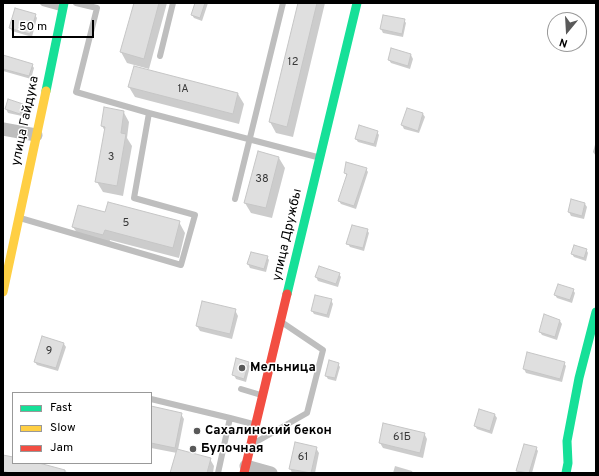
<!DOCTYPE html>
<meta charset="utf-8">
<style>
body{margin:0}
#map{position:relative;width:599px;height:476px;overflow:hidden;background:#fff;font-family:Overpass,sans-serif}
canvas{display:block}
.frame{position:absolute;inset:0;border:4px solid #000;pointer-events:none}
.legend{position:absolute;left:12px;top:392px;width:140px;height:72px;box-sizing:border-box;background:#fff;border:1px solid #999;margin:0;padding:5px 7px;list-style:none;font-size:12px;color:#000}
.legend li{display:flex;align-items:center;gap:8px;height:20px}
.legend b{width:20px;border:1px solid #999}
.north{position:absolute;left:547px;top:12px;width:40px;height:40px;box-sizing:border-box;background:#fff;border:1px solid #999;border-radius:50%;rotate:198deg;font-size:11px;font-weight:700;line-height:16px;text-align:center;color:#000}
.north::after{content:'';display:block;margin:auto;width:14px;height:18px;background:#595959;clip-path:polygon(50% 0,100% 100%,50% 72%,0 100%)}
.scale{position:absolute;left:12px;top:20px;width:82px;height:18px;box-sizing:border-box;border:2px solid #000;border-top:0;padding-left:5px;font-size:12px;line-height:14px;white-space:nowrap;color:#000;-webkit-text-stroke:3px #fff;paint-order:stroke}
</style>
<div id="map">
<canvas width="599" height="476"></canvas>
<div class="frame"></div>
<ul class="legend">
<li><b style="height:5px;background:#16e098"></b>Fast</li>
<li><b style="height:5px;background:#ffcf43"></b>Slow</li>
<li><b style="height:5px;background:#f24e42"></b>Jam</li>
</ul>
<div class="north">N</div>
<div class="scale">50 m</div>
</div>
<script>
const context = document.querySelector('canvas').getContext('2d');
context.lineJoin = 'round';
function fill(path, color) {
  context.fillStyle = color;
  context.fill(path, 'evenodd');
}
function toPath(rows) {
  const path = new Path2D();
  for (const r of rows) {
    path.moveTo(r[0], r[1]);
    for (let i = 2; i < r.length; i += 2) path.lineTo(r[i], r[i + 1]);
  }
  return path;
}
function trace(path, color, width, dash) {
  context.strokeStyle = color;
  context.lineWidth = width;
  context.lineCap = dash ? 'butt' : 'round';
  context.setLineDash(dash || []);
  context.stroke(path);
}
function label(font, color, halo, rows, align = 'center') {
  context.font = font + ' Overpass,sans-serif';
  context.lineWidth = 3;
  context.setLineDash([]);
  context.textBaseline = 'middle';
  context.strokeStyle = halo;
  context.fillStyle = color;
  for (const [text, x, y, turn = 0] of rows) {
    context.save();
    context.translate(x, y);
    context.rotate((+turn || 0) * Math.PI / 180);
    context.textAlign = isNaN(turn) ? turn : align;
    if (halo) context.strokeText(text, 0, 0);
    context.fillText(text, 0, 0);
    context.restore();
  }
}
fill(toPath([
 [135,3,167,3,149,69,127,63,121,52],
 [196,3,208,3,202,21,194,18,192,15],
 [299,3,325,3,293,137,276,133,270,122],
 [35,15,37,18,32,37,12,31,10,28],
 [404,20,406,23,403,37,383,33,381,29],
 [392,49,411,55,413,59,410,69,391,63,389,60],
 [3,56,32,65,34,68,31,79,3,71],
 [129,87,238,94,244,104,239,124,135,97],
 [22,104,24,108,22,116,8,113,6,109],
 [123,111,129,122,127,138,132,146,123,196,103,192,97,182,105,131,102,126],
 [423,114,425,117,419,133,404,129,402,125],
 [377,132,379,135,376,147,358,142,356,139],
 [596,141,596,156,593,152],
 [279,158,285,168,272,218,251,213,245,203],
 [366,169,368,172,356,209,341,204,339,201,347,176,345,173],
 [585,204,587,207,584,219,571,216,569,212],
 [106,213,179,222,185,233,179,258,110,240,109,245,80,237,73,227],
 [367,230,369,233,364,251,350,247,348,244],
 [586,249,588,253,586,261,574,257,572,254],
 [267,257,269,260,266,272,250,268,248,264],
 [339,274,341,277,338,287,318,281,316,277],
 [573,290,575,293,572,303,557,298,555,295],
 [331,300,333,304,329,318,314,314,312,311],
 [235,310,238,316,232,339,200,331,197,326],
 [560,321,562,324,557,340,542,335,540,332],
 [64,344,66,347,58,371,37,365,35,362],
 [528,353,564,363,566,366,562,382,526,373,524,369],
 [248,363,250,366,246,382,236,379,234,375],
 [338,364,340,367,336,381,328,379,326,376],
 [151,407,181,414,184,419,178,450,210,459,214,466,213,473,171,473,177,453,151,448],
 [495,415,497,418,492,434,477,429,475,426],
 [424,433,427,439,423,458,383,448,380,443],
 [316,448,319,453,315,473,292,473,290,468],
 [536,448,538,451,532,473,519,473,517,471],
 [3,456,13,458,13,463,36,463,55,470,74,473,3,473],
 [395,466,412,471,413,473,393,473]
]), '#0003');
const building = toPath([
 [134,3,159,3,144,59,120,52,134,3],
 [195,3,205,3,200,18,191,15,195,3],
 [298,3,317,3,287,127,269,122,298,3],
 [15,8,36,14,30,34,9,28,15,8],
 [383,15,405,19,402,34,380,29,383,15],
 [391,48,411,54,408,66,388,60,391,48],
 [3,55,33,64,29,76,3,69,3,55],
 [134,66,238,93,233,114,128,87,134,66],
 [8,99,23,104,20,114,5,109,8,99],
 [104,107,124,111,121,133,126,134,117,186,95,182,105,127,101,126,104,107],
 [407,108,423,113,418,131,401,125,407,108],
 [359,125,378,131,374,144,355,139,359,125],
 [258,151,279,157,266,208,244,203,258,151],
 [346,162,367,168,354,206,338,201,347,174,344,173,346,162],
 [571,199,585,203,582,216,568,212,571,199],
 [108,202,180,221,173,248,105,230,103,235,72,227,78,205,105,212,108,202],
 [352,225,368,229,363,248,346,244,352,225],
 [574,245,587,249,584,258,571,254,574,245],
 [251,252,268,256,264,269,247,264,251,252],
 [319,266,340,273,336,284,315,277,319,266],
 [558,284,574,289,570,300,554,295,558,284],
 [315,295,332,299,327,315,311,311,315,295],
 [202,301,236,309,230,334,196,326,202,301],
 [544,314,560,320,555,337,539,332,544,314],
 [42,336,64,343,56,368,34,362,42,336],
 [527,352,565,362,560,379,523,369,527,352],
 [236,358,249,362,244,379,232,375,236,358],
 [329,360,339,363,335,378,325,376,329,360],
 [151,406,182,413,175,448,151,443,151,406],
 [479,409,495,414,490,431,474,426,479,409],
 [383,423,425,433,420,453,379,443,383,423],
 [295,442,317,447,311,473,289,469,295,442],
 [524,444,537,447,529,473,516,471,524,444],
 [177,449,211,458,207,473,170,473,177,449],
 [3,455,13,457,13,463,39,463,65,470,65,473,10,473,3,471,3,455]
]);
fill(building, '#dfdfdf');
trace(building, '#c6c6c6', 1);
trace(toPath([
 [43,3,61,8],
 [76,3,97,8,76,92,149,113],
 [160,56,173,3],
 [235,199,283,3],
 [20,218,181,265,195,215,134,198,149,113,317,157],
 [241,389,261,395],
 [151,399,230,418],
 [256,442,307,413,323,350,283,323],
 [218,473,230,418,253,424]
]), '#bebebe', 6);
trace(toPath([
 [3,129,36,135],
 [246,466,271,473]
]), '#bebebe', 13);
trace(toPath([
 [46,91,64,3],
 [287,294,357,3],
 [566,473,568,463,567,441,579,378,596,312]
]), '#16e098', 9);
trace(toPath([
 [3,292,46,91]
]), '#ffcf43', 9);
trace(toPath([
 [244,473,287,294]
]), '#f24e42', 9);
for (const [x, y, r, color] of [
 [242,368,4,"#595959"],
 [197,431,4,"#595959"],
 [193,449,4,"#595959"]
]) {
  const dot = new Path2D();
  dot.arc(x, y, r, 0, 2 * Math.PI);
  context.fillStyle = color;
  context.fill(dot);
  trace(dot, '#fff', 1.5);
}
label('11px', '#383838', null, [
 ["12",293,63],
 ["1А",183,90],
 ["3",111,158],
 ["38",262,180],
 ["5",126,224],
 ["9",49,352],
 ["61Б",402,438],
 ["61",303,458]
]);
label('13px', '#000', '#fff', [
 ["улица Гайдука",26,121,-78],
 ["улица Дружбы",288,235,-77]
]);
label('bold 13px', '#000', '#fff', [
 ["Мельница",250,368],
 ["Сахалинский бекон",205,431],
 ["Булочная",201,449]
], 'left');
</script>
